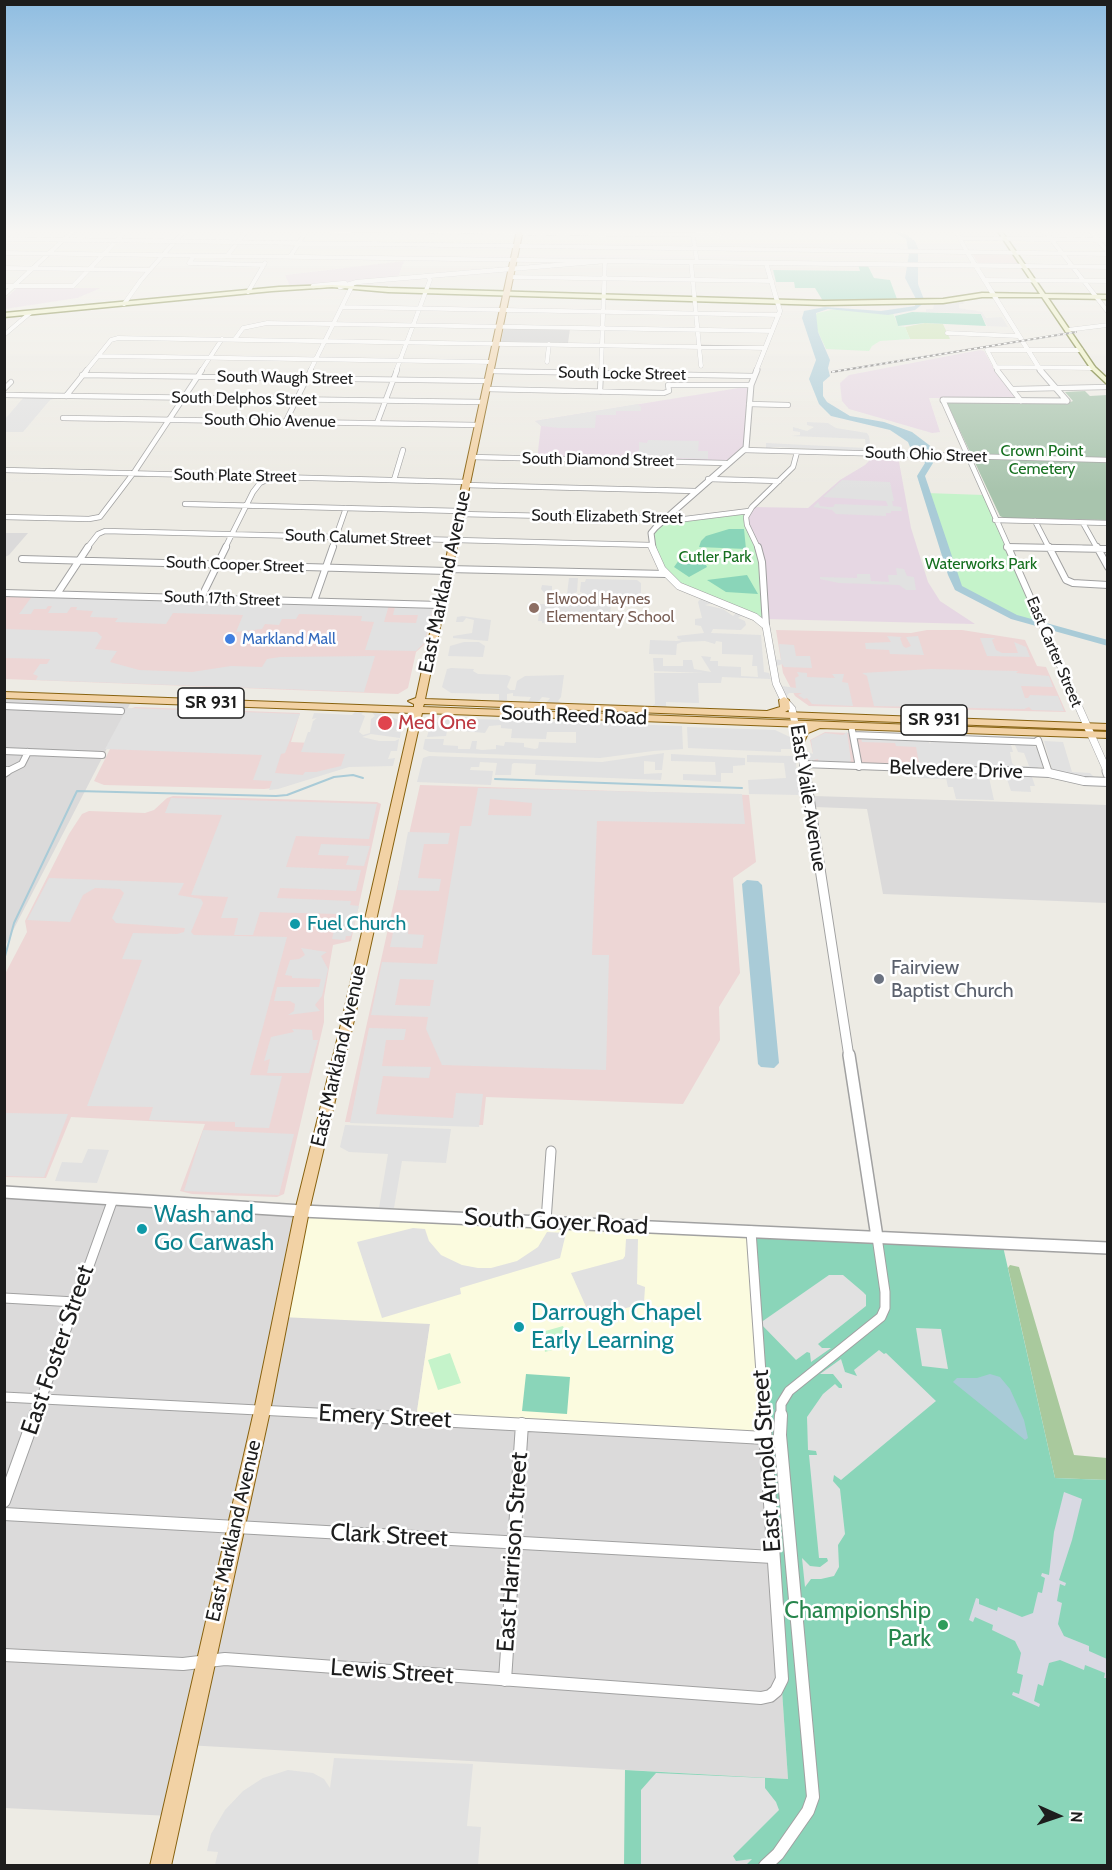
<!DOCTYPE html>
<style>
body{margin:0}
#map{position:relative;width:1112px;height:1870px;overflow:hidden;background:#edebe4;font-family:Cabin,sans-serif}
canvas{display:block}
.frame{position:absolute;inset:0;border:6px solid #1d1d1d;pointer-events:none}
.north{position:absolute;left:1028px;top:1786px;width:60px;height:60px;-webkit-text-stroke:4px #fff;paint-order:stroke;rotate:93deg;font-size:16px;font-weight:700;line-height:24px;text-align:center;color:#1d1d1d}
.north::after{content:'';display:block;margin:auto;width:21px;height:27px;background:#1d1d1d;clip-path:polygon(50% 0,100% 100%,50% 72%,0 100%)}
</style>
<div id="map">
<canvas width="1112" height="1870"></canvas>
<div class="frame"></div>
<div class="north">N</div>
</div>
<script>
const context = document.querySelector('canvas').getContext('2d');
context.lineJoin = 'round';
function fill(path, color) {
  context.fillStyle = color;
  context.fill(path, 'evenodd');
}
function toPath(rows) {
  const path = new Path2D();
  for (const r of rows) {
    path.moveTo(r[0], r[1]);
    for (let i = 2; i < r.length; i += 2) path.lineTo(r[i], r[i + 1]);
  }
  return path;
}
function trace(path, color, width, dash) {
  context.strokeStyle = color;
  context.lineWidth = width;
  context.lineCap = dash ? 'butt' : 'round';
  context.setLineDash(dash || []);
  context.stroke(path);
}
function label(font, color, halo, rows, align = 'center') {
  context.font = font + ' Cabin,sans-serif';
  context.lineWidth = 5;
  context.setLineDash([]);
  context.textBaseline = 'middle';
  context.strokeStyle = halo;
  context.fillStyle = color;
  for (const [text, x, y, turn = 0] of rows) {
    context.save();
    context.translate(x, y);
    context.rotate((+turn || 0) * Math.PI / 180);
    context.textAlign = isNaN(turn) ? turn : align;
    if (halo) context.strokeText(text, 0, 0);
    context.fillText(text, 0, 0);
    context.restore();
  }
}
fill(toPath([
 [5,533,28,533,9,555,5,557],
 [5,695,132,700,5,946],
 [813,796,1107,805,1107,903,883,894,867,809,815,807],
 [4,1194,302,1211,430,1324,416,1418,765,1438,788,1779,186,1745,170,1816,5,1808]
]), '#dbdada');
fill(toPath([
 [972,253,1012,253,1020,265,979,264],
 [5,595,389,606,434,608,424,645,416,652,408,688,398,694,5,679],
 [776,630,911,633,927,630,962,630,1025,640,1037,666,1046,667,1066,712,809,706,795,696,783,673],
 [135,707,300,713,291,742,353,745,347,766,282,787,264,789,104,785,94,781,130,709],
 [825,732,924,736,932,768,815,763,810,740],
 [420,785,749,795,756,862,733,878,740,973,719,1007,720,1040,683,1104,486,1097,483,1125,345,1122],
 [173,796,377,802,381,804,351,941,333,945,324,997,324,1022,284,1194,277,1197,192,1194,180,1191,205,1124,71,1117,46,1178,5,1177,4,976,27,932,25,921,69,834,82,814,89,811,145,813,154,810,167,798]
]), '#edd6d5');
fill(toPath([
 [404,261,398,278,290,287,285,275],
 [18,287,72,288,101,288,77,298,5,309,5,299],
 [980,350,984,351,993,367,1016,398,929,398,940,432,932,433,849,409,842,401,840,383,849,375],
 [751,386,746,448,726,463,537,459,541,426,535,421],
 [868,455,898,456,911,528,928,582,940,601,975,624,765,619,746,522,752,507,808,508,840,480,865,465,869,461]
]), '#e6d7e3');
fill(toPath([
 [302,1211,751,1231,765,1438,416,1418,430,1324,281,1317]
]), '#fbfbdf');
fill(toPath([
 [504,327,570,329,568,343,501,342]
]), '#cbcbcb');
fill(toPath([
 [925,323,943,324,950,339,910,339,905,327]
]), '#c7e3af');
fill(toPath([
 [1010,1265,1019,1267,1074,1455,1107,1458,1107,1480,1055,1478,1008,1268]
]), '#a9c99d');
fill(toPath([
 [1085,391,1090,396,1107,395,1107,520,1004,518,1000,516,946,401,1068,403,1073,401,1065,392]
]), '#a8c4ad');
fill(toPath([
 [836,309,893,313,898,326,905,327,910,339,880,341,872,346,869,351,826,349,813,321,817,313],
 [926,493,984,495,1042,625,1014,617,958,588,952,575],
 [749,511,746,522,760,553,765,619,761,620,686,590,656,560,653,530,664,519,685,519],
 [563,1326,570,1345,545,1352,542,1332],
 [450,1353,461,1383,438,1390,428,1360]
]), '#c5f3ca');
fill(toPath([
 [858,265,868,266,874,278,890,280,897,299,823,301,815,288,795,288,794,282,776,282,773,270,860,271],
 [912,312,981,314,986,326,925,323,898,326,895,316],
 [729,529,744,529,746,549,699,547,701,541,706,536],
 [682,556,706,565,707,567,689,577,674,567],
 [747,575,758,594,726,592,707,580],
 [751,1231,1002,1242,1055,1478,1107,1480,1107,1865,624,1866,625,1770,788,1779],
 [526,1374,570,1377,567,1414,522,1411]
]), '#8ad5b9');
fill(toPath([
 [958,301,963,301,964,304,959,304,959,308,982,312,986,318,1002,317,1008,327,987,326,981,314,976,313,926,312,926,309,933,309,934,304,958,303],
 [24,397,57,398,50,400,23,432,5,432,5,419],
 [638,404,641,407,641,411,616,411,616,415,596,415,595,428,559,428,541,426,535,421],
 [807,422,828,423,836,428,867,433,869,436,871,450,875,452,774,447,766,449,766,443,866,448,865,439,791,436,800,435,800,432,793,431,793,427,807,431,814,427,807,425],
 [648,440,699,441,698,451,708,451,708,459,647,457,647,454,639,453,639,442,647,443],
 [842,480,890,482,894,501,892,501,893,506,901,507,902,511,891,511,891,513,886,513,886,516,836,514,832,510,813,507,818,502,820,506,828,507,833,507,835,504,888,506,886,501,823,497],
 [896,568,904,569,907,576,914,577,916,590,906,590,899,585,839,583,820,579,820,577,857,578,857,574,870,574,871,581,889,582,888,575,897,575],
 [569,578,578,578,577,592,573,594,585,594,580,592,581,582,585,582,586,579,637,580,641,583,641,597,571,596,567,594],
 [542,585,552,586,552,594,565,594,565,598,609,599,615,600,614,603,611,604,610,615,600,619,542,623,542,621,538,621,540,604,545,604,546,595,541,589],
 [33,595,389,605,384,622,416,623,418,615,393,615,395,607,433,608,424,643,416,651,365,650,374,622,361,621,362,616,299,614,296,619,282,619,279,625,265,624,262,629,236,632,243,615,173,613,166,624,115,622,118,618,90,617,93,611,76,610,77,607,71,607,67,613,48,613,52,606,48,606,46,609,34,609,31,614,19,614],
 [701,598,715,603,705,605,723,609,733,616,737,612,755,619,752,620,741,616,738,618,745,621,746,625,741,630,713,629,711,633,761,635,764,672,769,673,771,679,722,677,721,683,698,683,699,703,666,702,666,706,670,708,650,707,655,704,654,673,704,673,654,671,653,658,663,658,663,666,683,666,683,660,692,660,694,669,711,672,701,656,711,657,710,661,718,661,718,666,741,667,741,676,758,677,757,666,752,666,753,655,722,654,722,642,716,641,715,644,705,641,682,642,677,644,676,655,649,654,650,640,677,641,682,640,678,639,677,636,704,633,701,626,695,625,695,619,702,618,698,602],
 [462,616,491,620,488,641,453,638,453,636,472,633,474,620,466,618,463,622,456,622,457,617],
 [5,629,97,632,102,637,95,649,117,651,110,662,139,670,192,672,231,666,262,667,267,659,280,657,375,656,364,692,36,680,38,676,33,674,40,664,47,664,50,659,5,658],
 [887,636,902,637,900,638,903,646,906,648,911,646,906,637,918,636,924,655,890,654,889,650,866,649,865,643,891,642],
 [980,638,995,638,992,640,996,650,1002,653,1018,653,1014,642,1026,647,1030,657,987,656],
 [479,642,485,646,483,657,448,656,450,646,464,642],
 [779,644,794,645,796,656,810,656,812,668,784,667,782,664,777,666,774,659,781,660],
 [451,668,474,669,473,671,478,674,507,675,511,677,507,687,510,690,515,690,517,681,525,676,564,675,561,697,558,701,562,703,546,703,550,698,542,697,539,701,542,703,528,702,531,697,513,696,513,693,507,694,507,700,511,702,494,701,499,700,499,694,451,693,442,687,447,669],
 [931,669,1018,671,1016,673,1049,676,1053,687,1021,686,1025,698,1028,698,1030,695,1058,696,1064,711,1032,710,1029,707,1024,709,874,706,867,676,862,673],
 [797,672,807,673,807,677,835,678,832,674,844,674,842,682,848,683,853,706,812,704,807,698,804,699,798,695,802,693,789,693,786,697,782,686,796,688,795,678,799,676],
 [127,708,300,714,285,753,281,754,275,773,303,775,305,772,316,772,341,766,345,754,301,752,308,732,310,732,313,721,317,718,312,719,314,713,352,715,355,712,352,710,365,711,361,714,365,716,359,732,363,735,370,733,371,719,375,716,371,711,385,712,386,716,400,720,399,730,395,732,401,731,400,738,371,734,362,737,379,741,395,741,399,739,397,751,391,751,388,759,395,758,393,766,349,767,278,789,269,790,272,781,253,780,262,755,105,749],
 [447,718,682,726,683,749,653,751,600,758,430,752,423,749,425,739,444,739,443,745,458,746,458,749,470,749,472,741,477,741,476,749,482,750,496,749,496,745,504,746,505,742,524,743,524,747,535,749,538,748,539,742,576,743,576,732,547,732,546,739,511,738,512,729,501,728,501,725,489,726,485,733,452,730,447,731,446,736,427,737,430,725],
 [687,727,775,730,790,737,791,749,781,749,781,752,688,748],
 [847,732,851,761,847,763,819,762,818,759,808,761,808,752,813,754,811,740,825,733,843,735],
 [861,738,928,740,930,744,931,741,984,743,986,745,987,743,1005,743,1011,745,1013,752,1010,752,1012,763,1016,767,1029,766,1024,753,1018,752,1015,745,1030,745,1036,747,1043,767,1038,767,1040,770,995,768,992,765,991,767,937,766,935,763,934,766,901,766,901,762,919,763,916,747,896,746,895,743,862,742],
 [1044,741,1063,742,1072,772,1090,773,1095,778,1078,777,1052,769],
 [664,753,662,770,655,770,655,762,644,761,644,774,662,773,661,780,535,775,536,764,514,763,512,764,511,775,495,775,497,763,480,762,479,767,471,767,470,770,493,771,491,785,417,782,423,758,429,756,602,762],
 [671,754,745,758,745,765,733,766,733,773,721,773,721,782,683,780,683,774,716,775,715,762,671,761],
 [747,755,795,756,800,795,749,794,748,780,786,778,784,763,747,762],
 [917,770,988,773,994,800,956,799,953,787,948,787,946,778,951,777,945,776,945,779,918,778],
 [1005,773,1031,774,1035,786,1030,786,1031,792,1011,791],
 [478,788,742,794,745,824,597,821,592,955,609,955,606,1070,442,1065,426,1029,428,1017,371,1015,382,962,437,964,460,826,471,826],
 [490,799,532,803,531,816,488,815],
 [400,979,434,980,430,1006,395,1005],
 [171,798,377,804,369,839,296,836,286,867,361,870,356,891,280,888,277,898,351,901,350,905,359,906,351,936,346,936,345,940,332,939,338,914,260,912,253,935,234,935,238,918,221,918,228,897,191,895,222,815,165,813],
 [408,832,450,833,448,844,424,844,418,878,441,879,439,891,397,890],
 [321,844,370,846,364,866,346,865,349,856,318,855],
 [49,878,184,883,178,895,201,899,203,903,191,932,194,935,287,937,250,1075,282,1076,269,1128,235,1127,235,1122,149,1120,153,1107,87,1106,142,960,122,959,133,933,177,934,184,932,185,928,116,923,112,918,124,893,120,889,95,888,83,895,70,922,27,920],
 [395,923,409,923,408,934,424,935,422,948,390,947],
 [301,948,327,952,321,956,328,969,322,996,315,1005,320,1011,288,1015,294,1011,295,1004,290,1001,274,1001,277,987,319,987,321,979,292,978,292,976,285,975,290,960,299,959,305,955],
 [369,1028,406,1029,404,1040,386,1040,382,1066,431,1067,429,1078,383,1076,376,1114,453,1118,456,1093,483,1094,479,1127,350,1123],
 [292,1029,312,1030,313,1040,318,1040,309,1073,267,1073,270,1059,264,1061,271,1037,294,1032],
 [5,1113,68,1114,44,1177,5,1176],
 [345,1125,451,1129,446,1163,402,1161,394,1208,379,1208,388,1154,349,1152,340,1147],
 [203,1130,294,1134,279,1195,184,1191],
 [88,1149,109,1150,97,1183,55,1181,62,1162,82,1163],
 [413,1228,425,1229,429,1241,441,1255,462,1265,478,1268,491,1268,517,1261,538,1247,547,1232,566,1233,560,1258,460,1288,461,1294,382,1318,357,1242],
 [626,1239,638,1239,637,1284,645,1287,644,1303,591,1318,571,1273,623,1259,625,1256],
 [829,1275,843,1275,863,1292,866,1295,866,1306,818,1344,822,1348,831,1348,811,1362,810,1353,807,1352,796,1360,760,1323],
 [916,1328,941,1329,948,1369,922,1366],
 [879,1350,884,1354,886,1353,936,1401,841,1480,834,1475,833,1481,840,1489,845,1534,838,1545,839,1567,834,1576,821,1579,811,1579,805,1587,802,1558,810,1566,820,1567,828,1561,827,1558,819,1558,809,1455,817,1455,816,1451,808,1450,807,1417,823,1394,835,1384,839,1388,842,1388,842,1385,833,1374,820,1374,841,1359,845,1372,857,1376,854,1370],
 [334,1758,473,1764,467,1826,481,1827,478,1865,215,1865,218,1852,207,1851,211,1834,225,1810,243,1791,263,1778,288,1770,313,1773,324,1779,330,1788],
 [656,1773,765,1778,765,1788,776,1802,779,1810,733,1856,736,1861,752,1859,746,1865,641,1865,641,1790]
]), '#e1e1e1');
fill(toPath([
 [1064,1492,1082,1499,1072,1540,1059,1580,1066,1583,1065,1586,1060,1584,1057,1601,1062,1603,1058,1624,1064,1636,1089,1646,1089,1651,1107,1659,1107,1678,1104,1678,1105,1673,1085,1665,1084,1670,1060,1660,1049,1663,1043,1686,1038,1684,1034,1701,1040,1704,1039,1707,1012,1695,1013,1692,1019,1694,1023,1675,1017,1673,1021,1653,1015,1641,992,1630,993,1625,975,1617,973,1622,969,1620,976,1598,979,1599,979,1604,997,1611,998,1607,1022,1617,1033,1613,1038,1592,1042,1593,1045,1578,1041,1576,1042,1573,1049,1575,1054,1532]
]), '#d9d9e3');
fill(toPath([
 [889,230,904,233,915,241,918,248,918,284,925,302,915,310,888,315,828,309,816,313,818,332,830,360,828,368,830,376,823,382,823,396,827,402,850,416,884,422,912,432,933,448,933,451,930,453,912,452,908,442,890,430,831,416,819,404,809,379,816,360,802,318,804,311,825,307,881,311,915,306,916,299,905,278,909,254,906,239],
 [747,880,758,881,762,885,779,1063,774,1068,761,1067,758,1064,742,884],
 [990,1374,1000,1377,1010,1389,1024,1420,1028,1438,1025,1440,953,1382,957,1378,977,1378]
]), '#a9cbd7');
trace(toPath([
 [495,779,742,788],
 [4,960,14,923,77,791,276,796,287,795,334,777,353,775,363,778]
]), '#a9cbd7', 2);
fill(toPath([
 [917,443,923,443,933,463,925,476,962,586,1017,615,1108,640,1108,646,1011,619,955,590,948,575,917,476,925,463,916,445,917,443]
]), '#a9cbd7');
const minorFar5 = toPath([
 [330,230,520,232],
 [955,230,967,252],
 [1044,230,1108,312],
 [1089,230,1108,252],
 [520,233,718,235,719,230],
 [693,235,697,262],
 [4,238,14,230],
 [960,238,1108,240],
 [4,239,1108,254],
 [4,253,605,261,601,371],
 [194,256,189,263,264,265],
 [227,256,247,230],
 [290,257,307,230],
 [691,262,701,366],
 [1024,266,1108,267],
 [4,268,150,270],
 [510,277,772,281],
 [984,280,1108,281],
 [4,286,73,286,127,230],
 [248,292,265,263],
 [4,295,74,230],
 [124,304,141,280,185,230],
 [342,307,779,315],
 [1067,330,1108,325],
 [947,333,1018,336],
 [4,335,30,313],
 [235,339,243,328,267,323,772,331],
 [98,356,492,362],
 [547,362,549,344],
 [995,367,1093,368],
 [86,371,111,340,118,338,765,348],
 [201,371,222,339],
 [310,371,352,286],
 [396,371,430,280,428,276],
 [998,371,987,350,1081,350]
]);
const minorFar4 = toPath([
 [997,370,1021,401],
 [490,371,754,376],
 [82,375,487,381],
 [4,389,11,382],
 [486,389,664,393,669,391,668,385,751,385],
 [1013,389,1108,387],
 [600,392,601,370],
 [4,395,483,402],
 [66,396,87,370],
 [943,400,1009,548],
 [749,404,788,405],
 [63,418,478,425],
 [286,421,311,370],
 [377,423,397,370],
 [744,450,1108,460],
 [471,457,726,463],
 [4,470,466,482],
 [708,479,779,481],
 [394,480,403,450],
 [465,485,695,491],
 [185,504,460,511],
 [459,514,685,519,749,511],
 [4,517,89,519,100,517,135,471,202,370],
 [995,520,1108,523],
 [1035,521,1049,548],
 [1083,523,1097,548],
 [1007,547,1082,548],
 [87,548,98,534,105,531,651,545],
 [225,548,253,492,260,483,271,478],
 [332,548,346,508],
 [758,548,747,525,746,517,752,507,793,467,797,452]
]);
const minorFar3 = toPath([
 [758,547,762,562,766,626],
 [1007,547,1108,549],
 [1008,547,1038,615],
 [1049,547,1066,580,1073,583,1108,585],
 [1097,547,1108,567],
 [22,559,447,571],
 [448,569,666,574],
 [4,593,440,605],
 [57,594,88,547],
 [201,598,226,547],
 [314,601,333,547],
 [4,706,121,711],
 [852,730,859,767],
 [853,735,1038,742],
 [1038,740,1049,773],
 [4,751,102,755],
 [803,764,1048,773],
 [4,773,22,764,28,752]
]);
const minorFar2 = toPath([
 [1007,771,1049,773,1084,781,1108,782],
 [4,773,7,771]
]);
const minorFar1 = toPath([
 [546,1221,551,1151],
 [751,1231,764,1416],
 [4,1298,75,1302],
 [4,1397,375,1416],
 [35,1416,113,1199],
 [781,1416,781,1404,789,1391,881,1317,885,1308,885,1292,877,1237]
]);
const minor = toPath([
 [346,1415,765,1438],
 [4,1501,35,1415],
 [4,1514,773,1557],
 [4,1655,183,1664,225,1659,761,1698,770,1696,776,1691,782,1679,764,1415],
 [505,1680,522,1424],
 [765,1866,778,1854,808,1811,813,1797,780,1435,781,1415]
]);
const tertiaryFar4 = toPath([
 [967,252,1041,371],
 [313,286,345,283],
 [340,287,357,282,605,261,1024,266],
 [756,371,780,311,766,263]
]);
const tertiaryFar3 = toPath([
 [1040,370,1067,401],
 [943,400,1067,401],
 [653,548,651,533,656,527,746,448,751,385,757,370]
]);
const tertiaryFar2 = toPath([
 [652,547,662,569,679,586,755,617,766,626,776,683,784,700,792,709,805,773],
 [1038,615,1108,773]
]);
const tertiaryFar1 = toPath([
 [805,771,849,1057],
 [1107,771,1108,774]
]);
const tertiary = toPath([
 [849,1055,877,1237],
 [4,1192,302,1211,1108,1248]
]);
const secondary = toPath([
 [997,230,1001,230,1045,294,1108,295,1108,299,1048,298,1095,367,1108,379,1108,385,1091,369,1042,297,982,297,943,303,824,305,388,292,332,287,272,291,4,317,4,313,279,287,332,285,388,288,824,301,943,299,982,293,1040,294,997,230]
]);
const primary = toPath([
 [517,230,523,230,425,699,767,711,780,707,779,700,784,697,789,700,790,709,785,712,1108,724,1108,730,424,704,423,707,1108,732,1108,738,820,728,808,733,804,742,800,743,795,740,800,729,805,727,422,713,354,1020,309,1211,270,1411,171,1866,150,1866,254,1411,295,1211,342,1020,412,713,4,698,4,692,414,707,414,704,408,701,416,698,517,230]
]);
trace(minorFar5, '#a1a1a1', 4.5);
trace(minorFar4, '#a1a1a1', 6);
trace(minorFar3, '#a1a1a1', 8);
trace(minorFar2, '#a1a1a1', 10);
trace(minorFar1, '#a1a1a1', 11);
trace(minor, '#a1a1a1', 14);
trace(tertiaryFar4, '#a1a1a1', 5);
trace(tertiaryFar3, '#a1a1a1', 7);
trace(tertiaryFar2, '#a1a1a1', 8);
trace(tertiaryFar1, '#a1a1a1', 11);
trace(tertiary, '#a1a1a1', 14);
trace(secondary, '#5d6910', 3);
trace(primary, '#88620f', 2);
trace(minorFar5, '#fff', 4);
trace(minorFar4, '#fff', 4.5);
trace(minorFar3, '#fff', 6);
trace(minorFar2, '#fff', 8);
trace(minorFar1, '#fff', 9);
trace(minor, '#fff', 12);
trace(tertiaryFar4, '#fff', 4.5);
trace(tertiaryFar3, '#fff', 5);
trace(tertiaryFar2, '#fff', 7);
trace(tertiaryFar1, '#fff', 9);
trace(tertiary, '#fff', 11);
fill(secondary, '#eff3bd');
fill(primary, '#f2d2a5');
const rail = toPath([
 [832,372,1076,332]
]);
trace(rail, '#6b6b6b', 2);
trace(rail, '#fff', 1.5, [3]);
const sky = context.createLinearGradient(0, 0, 0, 492);
sky.addColorStop(0, '#8fbde1');
sky.addColorStop(0.47, '#f7f6f3');
sky.addColorStop(1, '#f7f6f300');
context.fillStyle = sky;
context.fillRect(0, 0, 1112, 492);
for (const [x, y, r, color] of [
 [534,608,6,"#8d6e63"],
 [230,639,6,"#3f7fe0"],
 [385,723,8,"#e0444e"],
 [295,924,6,"#0f9aa8"],
 [879,979,6,"#6b7280"],
 [142,1229,6,"#0f9aa8"],
 [519,1327,6,"#0f9aa8"],
 [943,1625,6,"#2e9e5b"]
]) {
  const dot = new Path2D();
  dot.arc(x, y, r, 0, 2 * Math.PI);
  context.fillStyle = color;
  context.fill(dot);
  trace(dot, '#fff', 2);
}
label('16px', '#1d1d1d', '#fff', [
 ["South Locke Street",622,374,1],
 ["South Waugh Street",285,378,1],
 ["South Delphos Street",244,399,1],
 ["South Ohio Avenue",270,421,1],
 ["South Ohio Street",926,455,2],
 ["South Diamond Street",598,460,1],
 ["South Plate Street",235,476,1],
 ["South Elizabeth Street",607,517,1],
 ["South Calumet Street",358,538,2],
 ["South Cooper Street",235,565,2],
 ["South 17th Street",222,599,2],
 ["East Carter Street",1054,652,67]
]);
label('16px', '#167020', '#fff', [
 ["Crown Point",1042,451],
 ["Cemetery",1042,469],
 ["Cutler Park",715,557],
 ["Waterworks Park",981,564]
]);
label('16px', '#785e54', '#fff', [
 ["Elwood Haynes",546,599],
 ["Elementary School",546,617]
], 'left');
label('16px', '#366cbe', '#fff', [
 ["Markland Mall",242,639]
], 'left');
for (const [x, y, w] of [
 [211,703,66],
 [934,720,66]
]) {
  const box = new Path2D();
  box.roundRect(x - w / 2, y - 15, w, 30, 4.5);
  context.fillStyle = '#fff';
  context.fill(box);
  trace(box, '#1d1d1d', 1.5);
}
label('bold 18px', '#1d1d1d', null, [
 ["SR 931",211,703],
 ["SR 931",934,720]
]);
label('20px', '#1d1d1d', '#fff', [
 ["East Markland Avenue",445,582,-78],
 ["South Reed Road",574,716,2],
 ["Belvedere Drive",956,770,2],
 ["East Vaile Avenue",808,798,81],
 ["East Markland Avenue",339,1056,-77],
 ["East Markland Avenue",234,1531,-77]
]);
label('20px', '#be3a42', '#fff', [
 ["Med One",398,723]
], 'left');
label('20px', '#0d838f', '#fff', [
 ["Fuel Church",307,924]
], 'left');
label('20px', '#5b616d', '#fff', [
 ["Fairview",891,968],
 ["Baptist Church",891,991]
], 'left');
label('24px', '#0d838f', '#fff', [
 ["Wash and",154,1215],
 ["Go Carwash",154,1243],
 ["Darrough Chapel",531,1313],
 ["Early Learning",531,1341]
], 'left');
label('24px', '#1d1d1d', '#fff', [
 ["South Goyer Road",556,1222,3],
 ["East Foster Street",58,1350,-71],
 ["Emery Street",385,1417,3],
 ["East Arnold Street",767,1461,-94],
 ["Clark Street",389,1536,3],
 ["East Harrison Street",513,1552,-86],
 ["Lewis Street",392,1672,4]
]);
label('24px', '#27864d', '#fff', [
 ["Championship",931,1611],
 ["Park",931,1639]
], 'right');
</script>
